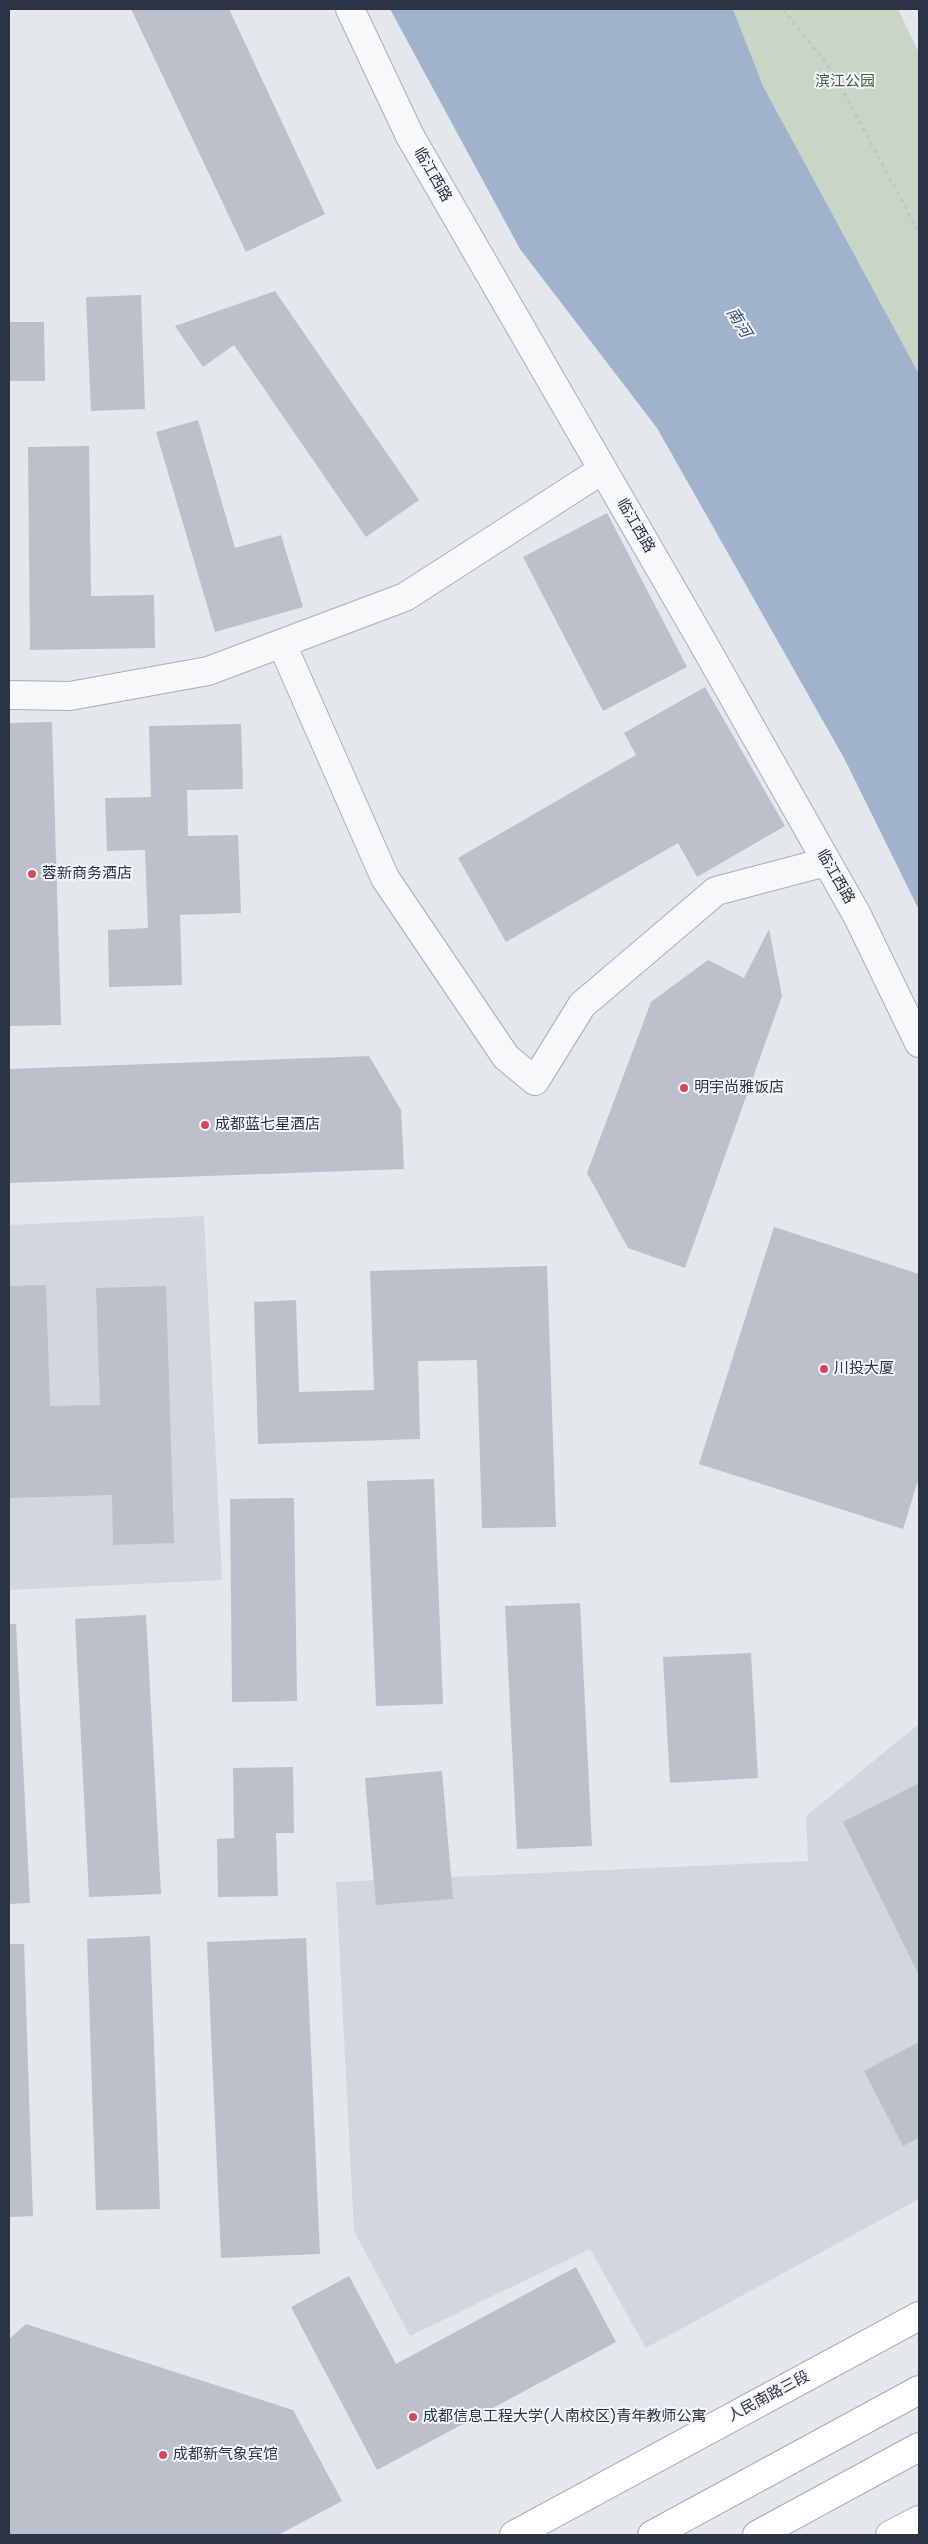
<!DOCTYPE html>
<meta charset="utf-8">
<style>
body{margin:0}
#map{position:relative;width:928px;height:2544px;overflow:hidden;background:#e4e7ec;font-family:Poppins,sans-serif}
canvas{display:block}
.frame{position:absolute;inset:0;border:10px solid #2b3445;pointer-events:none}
</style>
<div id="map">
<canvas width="928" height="2544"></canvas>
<div class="frame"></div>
</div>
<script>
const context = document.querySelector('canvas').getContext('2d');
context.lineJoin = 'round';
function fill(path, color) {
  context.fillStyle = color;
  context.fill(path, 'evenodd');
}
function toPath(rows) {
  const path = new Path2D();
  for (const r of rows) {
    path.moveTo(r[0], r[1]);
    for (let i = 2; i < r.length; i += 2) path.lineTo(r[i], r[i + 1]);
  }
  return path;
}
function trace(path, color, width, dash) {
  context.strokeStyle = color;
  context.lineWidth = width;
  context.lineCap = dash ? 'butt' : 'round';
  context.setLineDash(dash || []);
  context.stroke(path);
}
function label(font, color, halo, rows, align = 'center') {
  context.font = font + ' Poppins,"Noto Sans SC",sans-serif';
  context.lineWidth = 4;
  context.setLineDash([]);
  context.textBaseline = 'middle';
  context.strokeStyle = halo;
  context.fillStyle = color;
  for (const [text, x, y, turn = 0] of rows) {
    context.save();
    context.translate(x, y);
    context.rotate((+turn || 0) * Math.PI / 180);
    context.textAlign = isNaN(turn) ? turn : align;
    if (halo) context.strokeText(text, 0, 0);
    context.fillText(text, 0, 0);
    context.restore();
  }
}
fill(toPath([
 [204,1216,222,1580,9,1590,9,1225],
 [919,1724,919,2199,646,2348,590,2249,410,2336,354,2231,336,1882,808,1861,806,1816]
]), '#d2d6de');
fill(toPath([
 [733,9,898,9,919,53,919,374,763,86]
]), '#c9d6c5');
fill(toPath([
 [390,9,733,9,763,86,919,374,919,910,844,758,657,428,520,249]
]), '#9fb4cc');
fill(toPath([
 [131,9,229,9,325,214,246,252],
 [275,291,419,500,366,537,234,345,203,367,175,326],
 [141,295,145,409,91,411,86,297],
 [9,322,44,322,45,381,9,381],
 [198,420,235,548,281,535,303,607,215,632,156,432],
 [89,446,91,596,154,595,155,648,30,650,28,447],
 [607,513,687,667,603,711,523,557],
 [705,687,785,826,697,877,678,843,506,942,458,858,636,755,624,733],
 [52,722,61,1025,9,1026,9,723],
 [241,724,243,789,187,790,188,836,238,835,241,913,180,915,182,985,109,987,108,930,148,928,145,850,107,851,105,798,151,797,149,726],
 [769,929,782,996,685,1268,628,1248,587,1173,651,1002,708,960,744,978],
 [369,1056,401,1110,404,1169,10,1183,9,1069],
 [774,1227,919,1274,919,1477,903,1529,699,1464],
 [547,1266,556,1527,482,1528,477,1360,418,1361,420,1439,258,1444,254,1302,296,1300,299,1392,374,1390,370,1271],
 [46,1285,50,1406,100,1405,96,1288,166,1286,174,1543,113,1545,112,1495,9,1498,9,1286],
 [434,1479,443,1704,376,1706,367,1481],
 [294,1498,297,1701,232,1702,230,1499],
 [580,1603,592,1846,517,1849,505,1606],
 [146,1615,161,1894,89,1897,75,1619],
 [9,1624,16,1624,30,1903,9,1904],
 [751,1653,758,1778,670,1783,663,1657],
 [293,1767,294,1833,276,1833,278,1896,218,1897,217,1839,234,1838,233,1768],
 [442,1771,453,1899,376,1905,365,1778],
 [919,1783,919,1975,843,1822],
 [150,1936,160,2209,96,2210,87,1939],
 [306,1938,320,2254,221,2258,207,1942],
 [9,1944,24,1944,33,2216,9,2217],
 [919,2042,919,2138,903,2146,864,2071],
 [576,2267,616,2342,377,2470,291,2307,349,2276,396,2364],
 [26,2324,293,2410,342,2501,278,2535,9,2535,9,2339]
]), '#bbc0ca');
const street = toPath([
 [350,9,410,136,699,636,857,915,919,1043],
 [282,644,385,878,506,1057,535,1081,582,1005,716,891,826,862],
 [9,695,70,696,208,671,405,597,602,470]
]);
const secondary = toPath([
 [514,2535,919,2316],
 [890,2535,919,2520]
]);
const primary = toPath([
 [652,2535,919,2390],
 [757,2535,919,2447]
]);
trace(street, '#a9aeb7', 30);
trace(secondary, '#a9aeb7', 30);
trace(primary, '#a3abb8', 30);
trace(toPath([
 [783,9,833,72,919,233]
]), '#c2c5cb', 3, [4, 4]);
trace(street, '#f7f8fa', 28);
trace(secondary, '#fff', 28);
trace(primary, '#fff', 28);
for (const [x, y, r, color] of [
 [32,874,5,"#d1495b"],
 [684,1088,5,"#d1495b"],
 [205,1125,5,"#d1495b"],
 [824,1369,5,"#d1495b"],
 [413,2417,5,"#d1495b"],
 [163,2455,5,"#d1495b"]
]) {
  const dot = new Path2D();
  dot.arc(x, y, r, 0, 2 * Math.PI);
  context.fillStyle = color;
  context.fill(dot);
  trace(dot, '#f4f6f9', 2);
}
label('15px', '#3f6138', '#f4f6f9', [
 ["滨江公园",845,82]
]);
label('15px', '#2b3445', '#f4f6f9', [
 ["临江西路",432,175,60],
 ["临江西路",635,526,60],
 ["临江西路",835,877,60],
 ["人民南路三段",769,2397,-28]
]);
label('15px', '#2b3445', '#f4f6f9', [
 ["蓉新商务酒店",42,874],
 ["明宇尚雅饭店",694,1088],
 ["成都蓝七星酒店",215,1125],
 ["川投大厦",834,1369],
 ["成都信息工程大学(人南校区)青年教师公寓",423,2417],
 ["成都新气象宾馆",173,2455]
], 'left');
label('italic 16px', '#34527a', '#f4f6f9', [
 ["南河",738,323,58]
]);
</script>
